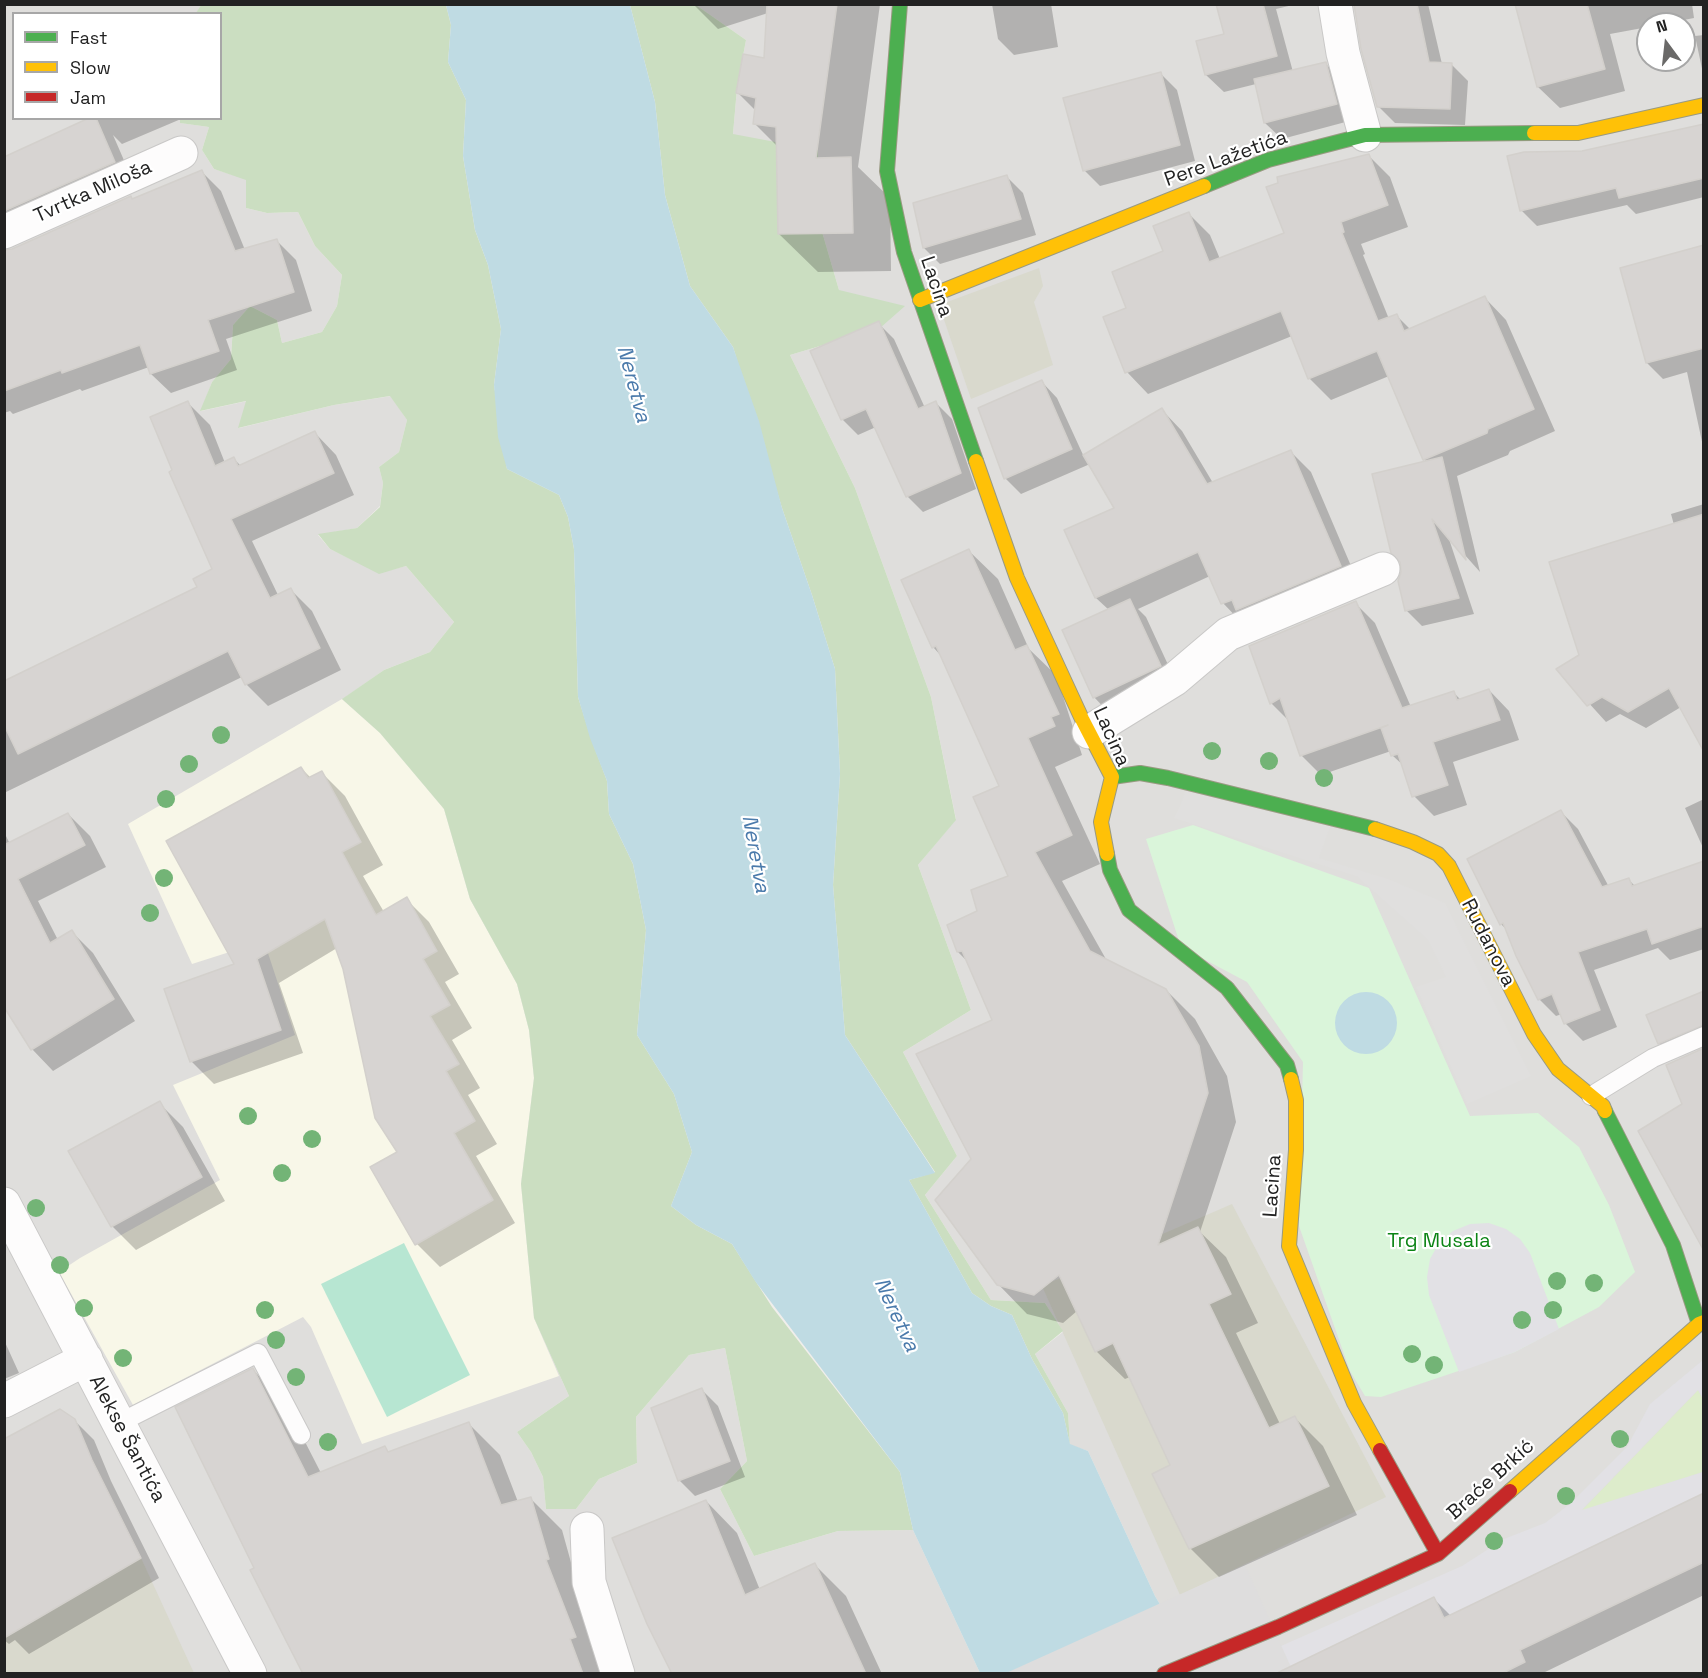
<!DOCTYPE html>
<meta charset="utf-8">
<style>
body{margin:0}
#map{position:relative;width:1708px;height:1678px;overflow:hidden;background:#f0eeeb;font-family:"Space Grotesk",sans-serif}
canvas{display:block}
.frame{position:absolute;inset:0;border:6px solid #222;pointer-events:none}
.legend{position:absolute;left:12px;top:12px;width:210px;height:108px;box-sizing:border-box;background:#fff;border:2px solid #a7a7a7;margin:0;padding:8px 10px;list-style:none;font-size:18px;color:#222}
.legend li{display:flex;align-items:center;gap:12px;height:30px}
.legend b{width:30px;border:2px solid #a7a7a7}
.north{position:absolute;left:1636px;top:12px;width:60px;height:60px;box-sizing:border-box;background:#fff;border:2px solid #a7a7a7;border-radius:50%;rotate:345deg;font-size:16px;font-weight:700;line-height:24px;text-align:center;color:#222}
.north::after{content:'';display:block;margin:auto;width:21px;height:27px;background:#6a6968;clip-path:polygon(50% 0,100% 100%,50% 72%,0 100%)}
</style>
<div id="map">
<canvas width="1708" height="1678"></canvas>
<div class="frame"></div>
<ul class="legend">
<li><b style="height:8px;background:#4caf50"></b>Fast</li>
<li><b style="height:8px;background:#ffc107"></b>Slow</li>
<li><b style="height:8px;background:#c62828"></b>Jam</li>
</ul>
<div class="north">N</div>
</div>
<script>
const context = document.querySelector('canvas').getContext('2d');
context.lineJoin = 'round';
function fill(path, color) {
  context.fillStyle = color;
  context.fill(path, 'evenodd');
}
function toPath(rows) {
  const path = new Path2D();
  for (const r of rows) {
    if (r.length === 3) {
      path.moveTo(r[0] + r[2], r[1]);
      path.arc(r[0], r[1], r[2], 0, 2 * Math.PI);
      continue;
    }
    path.moveTo(r[0], r[1]);
    for (let i = 2; i < r.length; i += 2) path.lineTo(r[i], r[i + 1]);
  }
  return path;
}
function trace(path, color, width, dash) {
  context.strokeStyle = color;
  context.lineWidth = width;
  context.lineCap = dash ? 'butt' : 'round';
  context.setLineDash(dash || []);
  context.stroke(path);
}
function label(font, color, halo, rows, align = 'center') {
  context.font = font + ' "Space Grotesk",sans-serif';
  context.lineWidth = 4.5;
  context.setLineDash([]);
  context.textBaseline = 'middle';
  context.strokeStyle = halo;
  context.fillStyle = color;
  for (const [text, x, y, turn = 0] of rows) {
    context.save();
    context.translate(x, y);
    context.rotate((+turn || 0) * Math.PI / 180);
    context.textAlign = isNaN(turn) ? turn : align;
    if (halo) context.strokeText(text, 0, 0);
    context.fillText(text, 0, 0);
    context.restore();
  }
}
fill(toPath([
 [5,5,201,5,196,14,14,14,14,118,180,118,181,123,209,127,202,150,214,169,246,179,246,208,267,213,298,212,315,246,342,275,337,306,322,332,282,343,277,320,250,306,233,325,231,359,212,382,201,411,247,401,239,428,334,405,391,396,407,420,399,452,379,467,383,483,380,506,357,528,318,535,330,549,379,573,406,566,454,622,430,652,384,670,343,699,380,733,444,809,470,899,517,984,529,1030,534,1078,521,1184,534,1318,569,1396,517,1432,531,1452,543,1477,546,1509,576,1509,599,1479,637,1463,636,1417,689,1355,725,1348,747,1461,720,1489,754,1556,838,1531,913,1530,980,1673,5,1673,4,1204,86,1359,69,1368,88,1359,5,1194],
 [696,5,1703,5,1703,1673,1201,1673,1155,1596,1088,1451,1070,1445,1068,1413,1035,1354,1063,1332,1045,1303,991,1300,925,1195,957,1156,903,1052,971,1010,918,865,956,819,931,697,855,488,790,355,880,328,839,290,816,211,733,134,737,88,746,40],
 [1648,24,1684,24,1684,60,1648,60]
]), '#dfdedc');
fill(toPath([
 [342,699,380,733,444,809,470,899,517,984,529,1030,534,1078,521,1184,534,1318,559,1376,362,1444,311,1327,303,1317,133,1405,59,1272,80,1258,220,1180,173,1085,295,1035,264,941,192,964,128,824]
]), '#f8f7e8');
fill(toPath([
 [1039,268,1043,286,1034,302,1053,365,971,399,939,305],
 [1232,1204,1386,1497,1180,1595,1042,1286],
 [141,1558,194,1673,5,1673,4,1630,9,1635]
]), '#d9d9cd');
fill(toPath([
 [1698,1390,1703,1399,1703,1472,1581,1511]
]), '#ddeccb');
fill(toPath([
 [201,5,446,5,451,25,448,62,466,100,463,156,475,230,488,265,501,329,494,385,507,469,559,495,568,517,574,549,578,697,591,738,607,781,609,814,633,864,646,930,637,1035,674,1094,692,1152,671,1206,696,1225,732,1244,772,1307,900,1472,913,1530,838,1531,754,1556,720,1489,747,1461,725,1348,689,1355,636,1417,637,1463,599,1479,576,1509,546,1509,543,1477,531,1452,517,1432,569,1396,534,1318,521,1184,534,1078,529,1030,517,984,470,899,444,809,380,733,342,699,384,670,430,652,454,622,406,566,379,574,330,549,318,534,357,528,380,507,383,483,379,467,399,452,407,420,390,396,334,405,238,428,246,401,200,411,212,382,231,359,233,325,250,306,277,320,282,343,322,332,337,306,342,275,315,246,298,212,267,213,246,208,246,180,214,169,202,150,209,127,180,123,180,119,220,118,220,14,196,13],
 [630,5,696,5,746,40,737,88,733,134,818,150,816,211,839,290,905,306,880,328,790,355,855,488,931,697,956,820,918,865,971,1010,903,1052,957,1156,925,1195,991,1300,1045,1303,1063,1331,1035,1354,1068,1413,1070,1445,1063,1413,1032,1359,1012,1315,991,1306,972,1293,909,1180,935,1172,845,1035,833,885,840,774,835,669,812,595,782,508,733,347,690,286,665,195,655,102]
]), '#cbdec1');
fill(toPath([
 [1193,825,1369,888,1470,1116,1538,1113,1579,1147,1609,1205,1635,1272,1599,1307,1515,1352,1381,1397,1365,1396,1350,1371,1299,1226,1303,1062,1247,982,1181,947,1146,839]
]), '#daf5da');
fill(toPath([
 [404,1243,470,1375,387,1417,321,1284]
]), '#b7e6d2');
fill(toPath([
 [1190,775,1335,813,1319,858,1388,879,1445,903,1531,1076,1467,1104,1416,987,1446,977,1428,940,1356,876,1174,818,1181,804]
]), '#e0dfde');
fill(toPath([
 [1489,1223,1506,1229,1520,1239,1530,1253,1559,1329,1515,1352,1459,1372,1429,1295,1427,1277,1430,1259,1439,1243,1453,1231,1470,1224],
 [1703,1360,1703,1399,1698,1390,1582,1510,1703,1472,1703,1493,1444,1618,1433,1597,1307,1658,1310,1666,1293,1672,1281,1646,1462,1566,1504,1539,1545,1523,1571,1503,1627,1447,1650,1404]
]), '#e2e1e5');
fill(toPath([
 [446,5,630,5,655,102,665,195,690,286,733,347,759,421,782,508,812,595,835,669,840,774,833,885,845,1035,935,1173,909,1180,972,1293,991,1306,1012,1315,1032,1359,1063,1413,1070,1444,1088,1451,1155,1596,1201,1673,980,1673,913,1530,900,1472,755,1281,732,1244,696,1225,671,1206,692,1152,674,1094,637,1035,646,930,633,864,609,814,607,781,590,738,578,697,574,549,568,517,559,495,507,469,498,437,494,385,501,329,488,265,475,230,463,156,466,100,448,62,451,25],
 [1366,1023,31]
]), '#bfdbe3');
fill(toPath([
 [1245,1565,1293,1672,1004,1674]
]), '#dedddd');
fill(toPath([
 [693,4,880,4,858,167,890,198,891,271,818,272,779,234,778,147,755,124,756,111,738,93,765,60,768,13,718,29],
 [992,4,1051,4,1058,47,1014,55,998,39],
 [1218,4,1297,4,1276,9,1293,72,1326,64,1342,80,1353,120,1282,139,1265,123,1256,84,1224,92,1206,75,1226,35],
 [1356,4,1428,4,1442,64,1452,65,1468,81,1465,125,1395,123,1378,106],
 [1516,4,1692,4,1694,18,1663,24,1648,24,1648,27,1610,34,1625,91,1560,108,1538,87],
 [1704,35,1704,78,1695,36],
 [1161,74,1177,90,1195,161,1100,186,1084,170],
 [93,118,181,119,122,144,113,135,133,181,8,240,4,248,4,159],
 [1704,126,1704,197,1636,214,1627,205,1537,226,1521,210,1582,153],
 [1368,155,1390,177,1408,227,1361,244,1365,254,1363,255,1389,319,1397,316,1411,330,1485,298,1506,320,1555,431,1510,451,1508,455,1457,476,1480,572,1448,536,1474,614,1422,626,1406,610,1427,462,1424,459,1389,376,1331,400,1309,378,1292,336,1148,394,1127,372,1128,309,1189,214,1210,235,1220,259,1286,233],
 [202,172,221,191,245,250,276,240,296,260,312,311,226,339,237,370,171,393,151,374,149,367,82,391,80,389,13,414,10,411,4,413,4,252,12,251],
 [1007,177,1023,193,1036,235,940,264,924,248],
 [1704,247,1704,451,1687,372,1663,379,1647,363],
 [878,323,894,339,925,408,936,403,952,419,976,489,923,512,907,496,876,427,858,435,842,419],
 [1041,381,1057,398,1084,457,1162,410,1182,431,1213,483,1290,451,1311,472,1360,587,1243,624,1223,603,1210,576,1138,609,1146,617,1176,682,1110,714,1094,697,1064,630,1109,610,1096,598,1066,530,1116,508,1090,464,1021,494,1005,478],
 [188,403,210,425,225,463,234,459,241,466,315,433,336,455,354,495,252,541,278,595,290,589,312,611,341,670,268,706,246,684,242,677,4,793,4,683,199,588,214,570,174,471],
 [1704,504,1704,749,1681,707,1646,728,1620,714,1606,722,1558,669,1581,656,1674,525,1671,514],
 [969,551,998,579,1029,649,1056,675,1082,755,1055,767,1100,864,1062,881,1107,961,1166,990,1195,1019,1227,1076,1236,1122,1200,1232,1226,1257,1258,1323,1236,1333,1280,1424,1294,1417,1323,1446,1357,1515,1219,1577,1190,1548,1172,1466,1130,1377,1125,1379,1096,1351,1077,1311,1063,1323,1027,1314,998,1284,973,1159,994,1021,968,962,958,952,978,912,1010,877,1001,786,943,658,933,647],
 [1355,603,1375,623,1411,707,1454,693,1461,700,1489,690,1509,711,1519,740,1453,762,1467,805,1434,816,1414,796,1404,766,1393,756,1391,751,1321,775,1301,755,1289,721,1271,703],
 [301,768,311,778,322,773,345,796,383,865,363,876,384,912,406,899,429,922,459,974,445,982,472,1028,452,1040,480,1088,468,1095,497,1144,476,1156,515,1223,440,1267,417,1244,372,1168,399,1153,337,948,279,983,303,1053,214,1084,191,1061,237,965],
 [1704,799,1704,850,1685,808],
 [1561,812,1578,829,1609,887,1629,880,1635,886,1704,863,1704,949,1670,960,1658,948,1594,970,1617,1027,1583,1041,1565,1023,1562,1014,1556,1016,1539,999,1507,930,1501,924],
 [68,814,90,836,106,867,38,901,58,940,72,932,93,953,135,1021,53,1071,32,1049,4,1004,4,832,10,844],
 [1704,1001,1704,1035,1667,1051,1659,1043],
 [1704,1050,1704,1249,1684,1105],
 [159,1103,183,1127,225,1201,136,1250,112,1226],
 [4,1340,19,1373,4,1379],
 [253,1370,284,1401,321,1473,385,1448,390,1453,469,1424,500,1455,518,1502,531,1499,562,1530,602,1674,304,1674,256,1569],
 [702,1390,718,1406,745,1477,695,1496,679,1480],
 [74,1420,94,1440,111,1481,159,1578,29,1654,15,1640,9,1644,4,1640,4,1576],
 [1704,1495,1704,1595,1541,1674,1316,1674,1433,1598,1451,1616],
 [706,1501,737,1533,760,1590,815,1565,846,1596,882,1674,672,1674]
]), '#0003');
const building = toPath([
 [767,4,837,4,816,158,851,157,853,233,778,234,776,127,753,124,756,98,736,93,743,54,764,58,767,4],
 [1216,4,1263,4,1277,56,1205,75,1196,41,1224,34,1216,4],
 [1354,4,1417,4,1429,62,1452,63,1450,109,1377,107,1361,49,1354,4],
 [1515,4,1587,4,1605,69,1537,87,1515,4],
 [1326,62,1337,104,1264,123,1254,79,1326,62],
 [1161,72,1180,145,1083,171,1063,98,1161,72],
 [89,118,96,118,115,162,4,211,4,157,89,118],
 [1704,124,1704,178,1619,198,1616,188,1520,211,1507,156,1524,152,1582,151,1704,124],
 [1369,154,1388,205,1341,222,1344,232,1342,233,1378,321,1397,314,1404,331,1485,296,1534,409,1488,429,1487,433,1423,460,1377,351,1308,379,1281,311,1125,373,1103,317,1126,308,1112,272,1163,251,1153,226,1189,212,1209,262,1284,233,1266,187,1278,183,1277,177,1369,154],
 [202,170,235,251,277,239,294,292,208,320,219,351,150,374,140,345,62,373,61,370,4,391,4,250,12,249,131,196,132,199,202,170],
 [1007,175,1021,219,923,248,913,203,1007,175],
 [1704,245,1704,348,1646,363,1620,268,1704,245],
 [879,321,918,409,936,401,961,473,906,497,866,409,841,420,810,351,879,321],
 [1042,380,1072,449,1004,479,978,408,1042,380],
 [188,401,215,466,234,457,238,466,315,431,334,473,231,519,270,598,291,588,320,648,245,685,228,651,18,754,4,725,4,681,197,587,193,579,212,569,169,472,172,470,150,417,188,401],
 [1162,408,1207,484,1291,450,1341,566,1236,610,1232,600,1221,604,1198,552,1095,598,1064,530,1114,508,1083,455,1162,408],
 [1442,457,1466,560,1432,519,1459,598,1405,611,1398,581,1401,572,1400,562,1391,553,1372,474,1442,457],
 [1704,514,1704,752,1669,688,1628,712,1602,697,1587,706,1556,669,1579,655,1549,562,1704,514],
 [969,549,1015,650,1027,645,1059,714,1051,717,1055,726,1028,738,1072,835,1035,852,1090,951,1166,989,1199,1046,1208,1093,1158,1245,1198,1227,1231,1294,1209,1304,1269,1428,1295,1416,1329,1486,1189,1549,1152,1474,1170,1465,1113,1343,1095,1352,1059,1275,1034,1295,997,1285,935,1200,971,1159,916,1054,992,1020,962,951,957,952,947,925,977,911,971,890,1008,876,973,797,999,786,936,646,932,648,901,580,969,549],
 [1130,599,1161,666,1093,698,1062,630,1130,599],
 [1356,601,1402,708,1454,691,1457,700,1489,689,1500,720,1433,742,1448,785,1412,797,1398,754,1391,756,1381,728,1388,725,1300,756,1280,698,1270,704,1249,646,1356,601],
 [301,767,308,778,322,771,361,842,342,852,376,915,407,897,437,951,423,959,450,1005,430,1016,459,1064,446,1071,475,1121,454,1133,493,1200,415,1245,370,1167,397,1152,375,1118,343,969,325,919,257,959,281,1030,190,1062,164,989,234,964,166,841,301,767],
 [1561,810,1602,887,1629,878,1632,886,1704,861,1704,926,1652,944,1647,929,1578,952,1600,1010,1564,1024,1552,994,1538,1000,1516,956,1503,923,1500,925,1467,859,1561,810],
 [68,813,85,845,18,879,50,943,72,930,114,999,31,1050,4,1007,4,845,68,813],
 [1704,991,1704,1025,1658,1044,1646,1015,1704,991],
 [1704,1048,1703,1150,1704,1251,1638,1131,1682,1104,1666,1065,1704,1048],
 [160,1101,202,1177,111,1227,68,1151,160,1101],
 [253,1368,308,1477,385,1446,388,1452,469,1422,501,1505,531,1497,549,1559,546,1560,576,1637,570,1639,583,1674,303,1674,250,1570,254,1568,175,1407,253,1368],
 [702,1388,730,1461,678,1481,651,1408,702,1388],
 [60,1409,75,1419,92,1460,141,1558,4,1638,4,1439,60,1409],
 [1704,1493,1704,1562,1520,1650,1525,1662,1501,1674,1275,1674,1434,1597,1444,1618,1704,1493],
 [706,1500,745,1595,815,1563,866,1674,672,1674,647,1624,612,1538,706,1500]
]);
fill(building, '#d7d4d2');
trace(building, '#d3d0cc', 1.5);
const lane = toPath([
 [1591,1096,1653,1058,1704,1036],
 [119,1423,258,1353,301,1435]
]);
const street = toPath([
 [1335,4,1343,53,1365,135],
 [4,232,181,153],
 [1089,732,1175,679,1228,634,1383,569],
 [4,1204,250,1674],
 [4,1401,86,1359],
 [587,1529,589,1582,618,1674]
]);
const fast = toPath([
 [900,4,887,171,904,252,976,461],
 [1204,186,1268,160,1365,135,1534,133],
 [1112,777,1140,773,1168,778,1375,829],
 [1107,854,1110,870,1129,910,1227,988,1287,1065,1291,1079],
 [1605,1111,1673,1245,1699,1324]
]);
const slow = toPath([
 [1534,133,1578,133,1704,105],
 [920,300,1204,186],
 [976,461,1017,578,1082,719,1112,777,1101,822,1107,854],
 [1375,829,1413,842,1438,854,1449,866,1534,1034,1558,1069,1603,1106,1605,1111],
 [1291,1079,1296,1100,1296,1150,1289,1246,1354,1403,1380,1450],
 [1510,1491,1699,1324,1704,1322]
]);
const jam = toPath([
 [1380,1450,1438,1554],
 [1164,1674,1278,1627,1438,1554,1510,1491]
]);
trace(lane, '#c9c8c7', 20);
trace(street, '#c9c8c7', 35);
trace(fast, '#999a82', 16);
trace(slow, '#999a82', 16);
trace(jam, '#999a82', 16);
trace(lane, '#fdfcfc', 18);
trace(street, '#fdfcfc', 33);
trace(fast, '#4caf50', 14);
trace(slow, '#ffc107', 14);
trace(jam, '#c62828', 14);
context.fillStyle = '#73b476';
for (const [x, y] of [
 [221,735],
 [1212,751],
 [1269,761],
 [189,764],
 [1324,778],
 [166,799],
 [164,878],
 [150,913],
 [248,1116],
 [312,1139],
 [282,1173],
 [36,1208],
 [60,1265],
 [1557,1281],
 [1594,1283],
 [84,1308],
 [265,1310],
 [1553,1310],
 [1522,1320],
 [276,1340],
 [1412,1354],
 [123,1358],
 [1434,1365],
 [296,1377],
 [1620,1439],
 [328,1442],
 [1566,1496],
 [1494,1541]
]) {
  context.beginPath();
  context.arc(x, y, 9, 0, 2 * Math.PI);
  context.fill();
}
label('20px', '#222', '#fff', [
 ["Pere Lažetića",1226,159,-20],
 ["Tvrtka Miloša",93,192,-24],
 ["Lacina",936,287,71],
 ["Lacina",1111,737,66],
 ["Rudanova",1488,943,63],
 ["Lacina",1273,1186,-86],
 ["Alekse Šantića",127,1439,62],
 ["Braće Brkić",1491,1480,-42]
]);
label('20px', '#0c8416', '#fff', [
 ["Trg Musala",1439,1242]
]);
label('italic 21px', '#4a7aab', '#fff', [
 ["Neretva",633,384,75],
 ["Neretva",755,854,80],
 ["Neretva",896,1315,65]
]);
</script>
